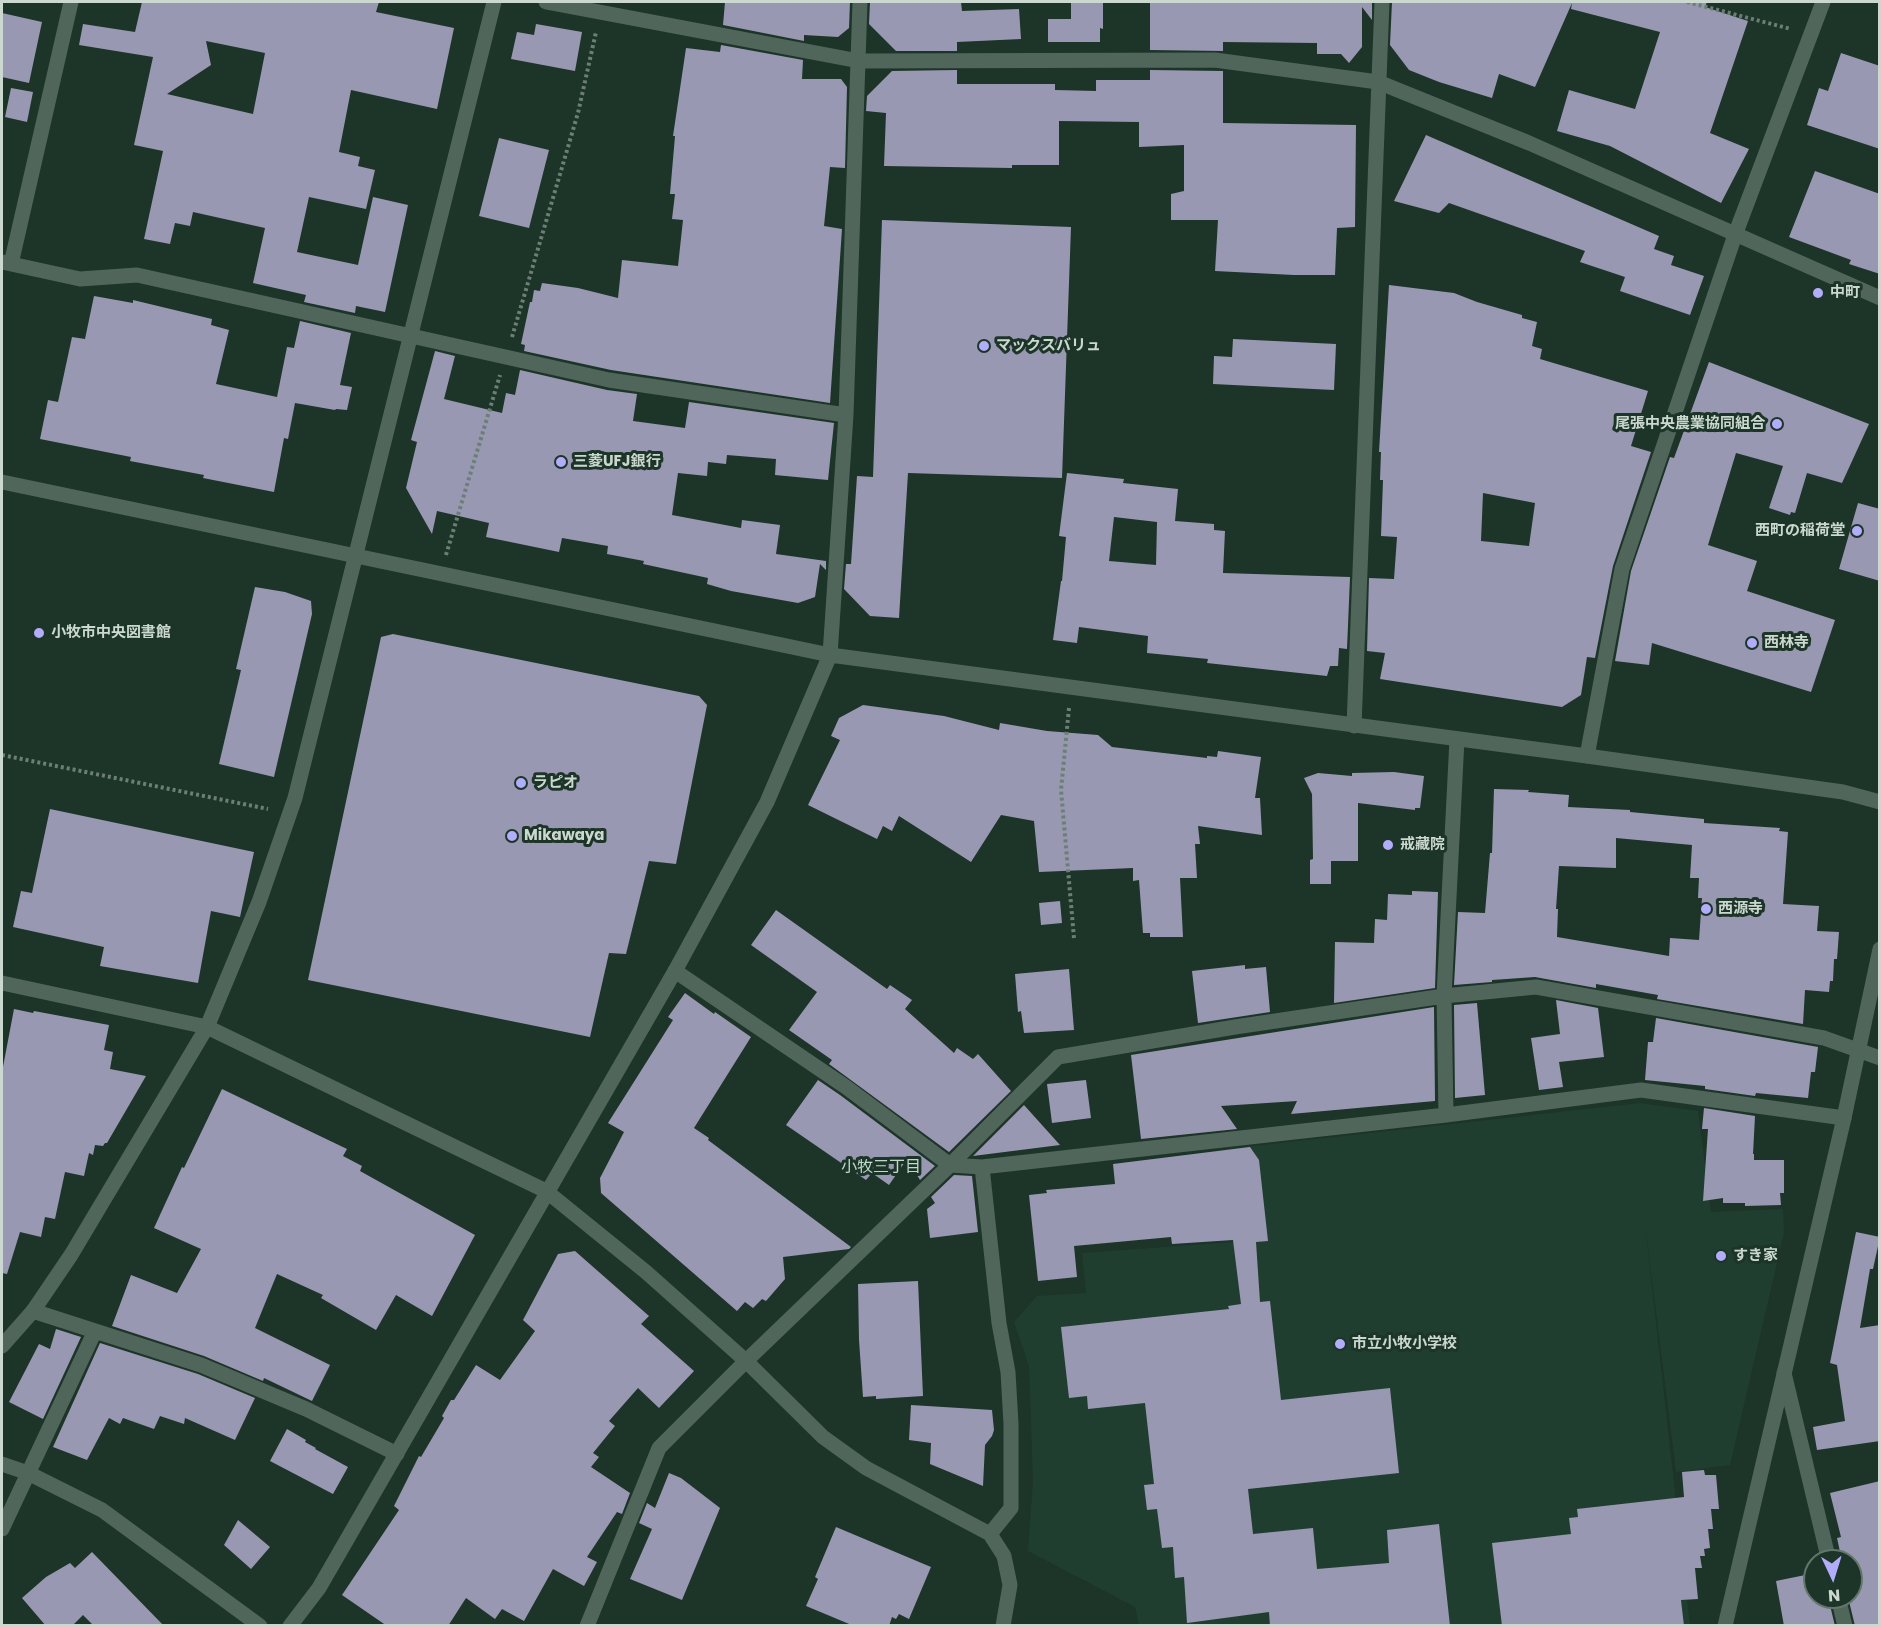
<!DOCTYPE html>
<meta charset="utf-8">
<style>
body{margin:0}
#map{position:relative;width:1881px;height:1627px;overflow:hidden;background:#1d3428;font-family:Poppins,sans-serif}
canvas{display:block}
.frame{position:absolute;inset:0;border:3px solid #cad8d0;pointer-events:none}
.north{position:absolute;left:1803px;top:1549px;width:60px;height:60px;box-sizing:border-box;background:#1d3428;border:2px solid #62766b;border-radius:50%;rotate:176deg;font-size:16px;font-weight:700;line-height:24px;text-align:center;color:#cad8d0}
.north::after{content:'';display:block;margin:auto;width:21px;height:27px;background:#b1adfa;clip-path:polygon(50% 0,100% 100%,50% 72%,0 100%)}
</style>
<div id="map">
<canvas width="1881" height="1627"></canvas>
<div class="frame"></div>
<div class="north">N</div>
</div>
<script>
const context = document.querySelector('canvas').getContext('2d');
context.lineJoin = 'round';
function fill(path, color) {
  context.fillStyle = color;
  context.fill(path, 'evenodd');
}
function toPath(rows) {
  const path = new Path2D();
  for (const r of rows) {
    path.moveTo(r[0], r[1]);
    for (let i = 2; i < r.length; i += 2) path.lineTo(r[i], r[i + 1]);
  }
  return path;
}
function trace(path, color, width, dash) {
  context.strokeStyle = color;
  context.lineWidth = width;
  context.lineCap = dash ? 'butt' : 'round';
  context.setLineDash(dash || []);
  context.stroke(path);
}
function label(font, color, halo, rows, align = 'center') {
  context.font = font + ' Poppins,"Noto Sans JP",sans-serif';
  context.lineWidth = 6;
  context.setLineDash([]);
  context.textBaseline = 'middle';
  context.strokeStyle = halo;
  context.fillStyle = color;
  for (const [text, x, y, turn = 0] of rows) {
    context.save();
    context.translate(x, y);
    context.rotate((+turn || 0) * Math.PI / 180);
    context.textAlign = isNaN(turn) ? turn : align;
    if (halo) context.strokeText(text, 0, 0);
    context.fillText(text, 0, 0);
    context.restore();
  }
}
fill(toPath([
 [1640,1103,1698,1111,1711,1212,1783,1209,1784,1233,1730,1465,1676,1472,1644,1216,1690,1625,1139,1625,1135,1607,1028,1551,1033,1481,1029,1366,1014,1322,1037,1296,1086,1293,1082,1253,1235,1242,1226,1149]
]), '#203e2f');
fill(toPath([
 [142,2,379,2,376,12,454,28,437,109,351,90,339,152,360,157,358,166,375,170,366,209,309,197,297,252,358,265,373,197,408,205,385,312,356,306,355,313,304,302,306,295,253,283,265,228,193,212,190,226,175,223,170,244,144,239,163,151,134,145,153,57,79,45,83,24,135,32],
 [206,41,265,53,253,114,167,94,211,65],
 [725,2,850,2,849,28,838,37,804,35,804,41,723,25],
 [870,2,961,2,962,11,1019,9,1021,39,957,42,957,51,896,51,869,24],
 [1071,2,1103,2,1103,29,1100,28,1100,42,1048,42,1048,19,1071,19],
 [1150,2,1372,2,1372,20,1362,7,1362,47,1349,63,1341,54,1317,54,1317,43,1223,42,1223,51,1150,50],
 [1392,2,1707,2,1705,7,1748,21,1710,133,1749,149,1721,203,1610,146,1557,131,1569,90,1635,109,1660,32,1571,9,1572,3,1535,87,1499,74,1492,98,1439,82,1409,70,1390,45],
 [2,13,42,22,29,83,2,77],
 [536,24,582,32,575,71,511,59,517,32,534,35],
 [721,45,803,60,802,79,841,79,847,87,845,168,830,167,824,226,842,229,830,403,611,370,524,351,525,345,521,344,530,302,532,302,534,290,540,291,542,283,578,288,618,298,622,260,678,266,683,220,672,219,675,194,670,194,675,136,673,136,686,48,720,52],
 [1841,53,1880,66,1880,149,1807,125,1819,88,1828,91],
 [957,70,957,84,1055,84,1055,90,1096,91,1096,80,1150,80,1150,70,1223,71,1223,123,1356,125,1355,227,1337,228,1335,275,1294,275,1215,271,1218,220,1171,220,1171,194,1184,191,1184,145,1139,147,1139,122,1059,121,1059,165,1012,165,1012,168,884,166,886,113,866,111,867,96,892,71],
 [11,88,33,92,27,122,5,117],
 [1426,135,1659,236,1654,249,1674,256,1671,265,1704,276,1690,315,1620,291,1625,277,1580,262,1585,251,1449,203,1439,213,1394,201],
 [499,138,549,150,529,228,479,216],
 [1815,171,1880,194,1880,274,1849,264,1851,260,1789,237],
 [882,220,1071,227,1062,478,908,473,899,618,870,616,844,589,846,564,851,564,857,476,873,477],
 [1389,285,1454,293,1477,302,1522,315,1522,318,1537,322,1532,346,1542,349,1540,359,1648,391,1631,446,1651,452,1613,566,1595,658,1587,657,1581,695,1562,707,1380,679,1385,653,1367,651,1369,578,1394,579,1397,537,1381,536,1383,480,1380,480,1381,452,1379,452],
 [1483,493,1535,503,1529,546,1481,541],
 [94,296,133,303,133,300,212,319,211,325,229,330,216,384,277,397,287,347,294,348,300,321,351,333,340,385,352,387,347,410,336,409,335,410,295,403,288,439,284,438,274,492,203,478,204,475,130,461,131,457,40,439,48,400,58,402,72,337,85,339],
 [1233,339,1336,344,1334,390,1213,384,1214,356,1232,357],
 [435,351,455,356,444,399,502,413,506,393,515,395,520,370,607,390,637,394,633,421,685,428,689,402,834,423,828,480,775,475,776,459,727,455,726,464,708,462,707,476,678,473,672,515,741,528,742,520,780,525,776,554,826,561,826,570,820,564,815,597,798,603,731,591,707,584,708,578,643,564,644,561,607,554,608,546,562,538,559,552,486,537,489,523,437,511,432,534,406,488,417,442,411,440],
 [1709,362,1869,424,1842,483,1807,473,1795,513,1791,512,1790,515,1769,508,1783,466,1736,453,1708,545,1757,561,1747,591,1835,620,1811,692,1652,643,1649,665,1615,661,1631,571,1670,457,1674,458],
 [1067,473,1124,479,1123,483,1178,489,1175,521,1214,524,1214,530,1225,531,1223,573,1350,577,1347,649,1339,648,1338,666,1330,666,1327,676,1207,663,1208,659,1147,653,1148,636,1079,627,1077,643,1053,640,1061,581,1062,581,1066,537,1059,536],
 [1114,517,1157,522,1156,565,1109,561],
 [1858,503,1880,509,1880,581,1839,569],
 [255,587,285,592,311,601,312,614,274,777,219,764,241,670,236,669],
 [393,634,699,696,707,705,676,864,649,861,626,954,609,953,590,1037,308,980,381,637],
 [863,705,944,716,999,730,1000,723,1047,731,1098,735,1112,747,1207,758,1207,756,1217,757,1218,751,1261,757,1255,798,1260,798,1262,835,1198,826,1200,844,1195,844,1197,878,1180,878,1183,937,1150,937,1150,933,1143,933,1139,880,1133,881,1133,868,1039,872,1034,821,1001,815,971,862,899,816,892,831,883,826,877,839,808,805,840,740,831,736,839,718],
 [1394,772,1424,776,1420,808,1415,808,1415,810,1358,803,1358,861,1331,861,1331,884,1310,884,1310,860,1313,859,1312,794,1304,778,1318,773,1352,776,1352,773],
 [1494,789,1529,790,1528,792,1569,795,1568,807,1630,810,1630,812,1704,819,1704,823,1780,828,1779,831,1788,832,1783,904,1819,906,1817,931,1839,932,1837,959,1834,959,1833,981,1830,981,1829,992,1805,990,1803,1024,1657,999,1658,995,1596,984,1596,988,1535,977,1492,980,1492,982,1454,985,1458,912,1485,913,1490,853,1492,853],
 [1616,838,1692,845,1690,878,1699,878,1698,898,1702,898,1699,940,1670,938,1669,956,1557,937,1558,909,1556,909,1559,866,1616,868],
 [50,809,254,852,240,917,211,911,198,983,100,966,104,947,13,927,21,891,32,893],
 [1412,891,1438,892,1435,988,1334,1003,1335,942,1374,943,1375,919,1387,920,1388,894,1412,895],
 [1060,901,1062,923,1041,925,1039,903],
 [776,910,887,989,890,985,912,1000,905,1009,954,1053,957,1048,973,1059,978,1054,1011,1091,949,1152,829,1064,832,1060,789,1030,817,992,751,945],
 [1245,965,1245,969,1266,967,1270,1012,1198,1023,1192,971],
 [1069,969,1074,1030,1024,1033,1021,1011,1018,1012,1015,974],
 [685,993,714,1014,715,1012,751,1037,694,1128,709,1138,708,1140,851,1247,849,1249,783,1257,785,1279,766,1301,762,1299,753,1308,745,1302,737,1311,601,1193,600,1178,624,1132,608,1123,673,1020,668,1017],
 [1556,1000,1598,1008,1604,1057,1559,1062,1563,1087,1539,1090,1531,1038,1560,1034],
 [1477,1003,1485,1095,1455,1098,1454,1005],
 [1434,1007,1435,1101,1291,1114,1297,1101,1221,1106,1237,1129,1141,1139,1131,1055],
 [14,1009,33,1013,34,1011,109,1025,104,1050,113,1052,110,1069,146,1076,107,1143,105,1143,103,1146,95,1145,93,1155,89,1153,84,1176,65,1172,55,1219,45,1217,41,1237,20,1232,7,1274,2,1273,2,1072],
 [1656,1018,1818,1047,1815,1072,1811,1072,1808,1098,1756,1093,1755,1096,1705,1089,1705,1086,1645,1080,1648,1042,1653,1042],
 [818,1080,840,1095,935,1166,920,1180,907,1159,889,1185,872,1173,866,1180,786,1125],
 [1086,1080,1091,1118,1052,1123,1047,1084],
 [222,1089,347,1149,343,1156,362,1166,360,1171,475,1235,432,1316,396,1295,376,1330,321,1298,323,1295,277,1274,255,1328,330,1365,312,1401,264,1378,263,1381,204,1356,112,1326,131,1275,177,1293,201,1249,154,1228,182,1167,184,1168],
 [1024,1105,1060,1145,973,1156],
 [1704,1108,1755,1116,1753,1154,1754,1154,1754,1160,1784,1160,1784,1193,1780,1193,1781,1205,1745,1206,1745,1203,1723,1203,1723,1198,1703,1201,1708,1129,1702,1129],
 [1250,1147,1259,1160,1268,1241,1256,1242,1260,1302,1270,1301,1281,1400,1390,1388,1399,1473,1248,1489,1253,1534,1313,1528,1317,1569,1389,1563,1387,1530,1439,1524,1450,1626,1270,1626,1269,1612,1187,1623,1184,1577,1175,1578,1173,1547,1162,1548,1157,1509,1147,1510,1144,1485,1154,1484,1145,1403,1088,1409,1087,1396,1069,1398,1061,1327,1229,1309,1228,1306,1241,1304,1233,1240,1172,1244,1171,1237,1074,1246,1077,1277,1038,1281,1029,1195,1047,1193,1046,1190,1115,1184,1113,1164],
 [954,1175,972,1176,978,1232,930,1238,927,1209,935,1203,931,1197],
 [1856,1232,1880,1237,1873,1269,1870,1269,1860,1328,1880,1325,1880,1441,1817,1450,1813,1427,1845,1421,1837,1365,1830,1363],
 [575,1251,649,1316,641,1324,694,1371,659,1408,638,1388,609,1421,615,1426,593,1453,599,1457,591,1467,630,1493,622,1514,617,1512,587,1557,597,1562,584,1586,553,1569,524,1621,502,1609,495,1619,466,1598,448,1626,387,1626,342,1595,399,1510,394,1506,419,1456,421,1457,444,1418,442,1416,451,1400,454,1400,476,1365,500,1380,535,1331,523,1320,558,1254],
 [918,1281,923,1396,876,1399,876,1396,863,1397,859,1340,858,1284],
 [56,1329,81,1337,43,1419,9,1402,39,1344,50,1349],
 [100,1343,198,1374,255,1398,235,1440,185,1418,184,1424,160,1416,154,1429,123,1418,120,1424,109,1418,87,1460,53,1447],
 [911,1405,992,1410,994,1430,992,1436,985,1445,983,1486,930,1464,931,1443,909,1440],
 [287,1429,306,1440,305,1442,316,1448,315,1449,348,1467,333,1494,270,1461],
 [1704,1470,1705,1475,1716,1475,1719,1509,1711,1509,1713,1529,1708,1529,1710,1548,1704,1549,1705,1556,1700,1556,1702,1568,1695,1568,1698,1599,1681,1600,1684,1626,1502,1626,1492,1543,1571,1534,1569,1518,1578,1517,1577,1509,1684,1497,1682,1472],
 [669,1473,681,1478,720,1508,682,1600,630,1579,652,1529,639,1523,647,1503,655,1508],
 [1880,1481,1880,1626,1855,1626,1848,1597,1851,1597,1851,1561,1842,1561,1837,1538,1841,1537,1830,1493],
 [238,1520,270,1547,251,1569,224,1545],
 [836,1527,931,1567,909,1619,899,1614,896,1619,892,1617,889,1626,854,1626,806,1606,818,1579,815,1577],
 [92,1552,164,1626,94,1626,83,1615,72,1626,46,1626,22,1598,46,1577,70,1563,75,1568],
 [1815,1573,1815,1597,1828,1597,1835,1626,1784,1626,1776,1581]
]), '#9998b2');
trace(toPath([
 [1687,2,1791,29],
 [512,337,578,113,596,32],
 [446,555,500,375],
 [1069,708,1061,790,1074,938],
 [2,755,268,809]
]), '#6c7f75', 4, [3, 3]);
trace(toPath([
 [2,262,80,279,137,275,609,380,846,415],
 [11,264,71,2],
 [830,655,846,415,860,2],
 [1354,726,1382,2],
 [1587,756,1622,569,1735,235,1823,2],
 [675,971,846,1087,950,1165,1058,1057,1235,1027,1444,996,1536,987,1824,1038,1880,1058],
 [1446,1115,1444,996,1457,739],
 [982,1167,999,1323,1008,1372,1011,1424,1011,1508,990,1534],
 [33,1311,95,1331],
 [1784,1373,1829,1561],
 [2,1529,95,1331,201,1365,306,1409,397,1454],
 [1838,1597,1845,1626],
 [587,1626,659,1448,746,1361,950,1165,982,1167,1446,1115,1641,1090,1844,1118]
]), '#50665a', 15);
trace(toPath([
 [546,2,859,61,1215,60,1378,82,1529,143,1880,298],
 [2,482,830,655,1587,756,1843,792,1880,802],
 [2,983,207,1027,546,1191,646,1272,746,1361,823,1437,866,1468,990,1534,1004,1556,1010,1585,1003,1626],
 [2,1346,33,1311,71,1255,207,1027,259,902,295,798,494,2],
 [2,1464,28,1473,102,1510,260,1626],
 [290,1626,319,1588,675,971,767,802,830,655],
 [1725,1626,1844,1118,1880,949]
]), '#50665a', 15);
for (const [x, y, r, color] of [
 [1818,293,6,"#b1adfa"],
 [984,346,6,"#b1adfa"],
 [1777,424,6,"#b1adfa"],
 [561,462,6,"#b1adfa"],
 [1857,531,6,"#b1adfa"],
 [39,633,6,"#b1adfa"],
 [1752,643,6,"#b1adfa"],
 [521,783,6,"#b1adfa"],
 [512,836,6,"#b1adfa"],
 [1388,845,6,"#b1adfa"],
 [1706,909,6,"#b1adfa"],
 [1721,1256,6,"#b1adfa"],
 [1340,1344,6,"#b1adfa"]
]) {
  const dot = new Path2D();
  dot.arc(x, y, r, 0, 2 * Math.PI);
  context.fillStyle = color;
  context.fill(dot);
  trace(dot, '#1d3428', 2);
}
label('bold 15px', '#cad8d0', '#1d3428', [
 ["中町",1830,293],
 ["マックスバリュ",996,346],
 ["尾張中央農業協同組合",1765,424,"right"],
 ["三菱UFJ銀行",573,462],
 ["西町の稲荷堂",1845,531,"right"],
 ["小牧市中央図書館",51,633],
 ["西林寺",1764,643],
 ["ラピオ",533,783],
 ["Mikawaya",524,836],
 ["戒藏院",1400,845],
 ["西源寺",1718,909],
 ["すき家",1733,1256],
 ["市立小牧小学校",1352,1344]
], 'left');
label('16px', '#bedaca', '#1d3428', [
 ["小牧三丁目",881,1168]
]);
</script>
